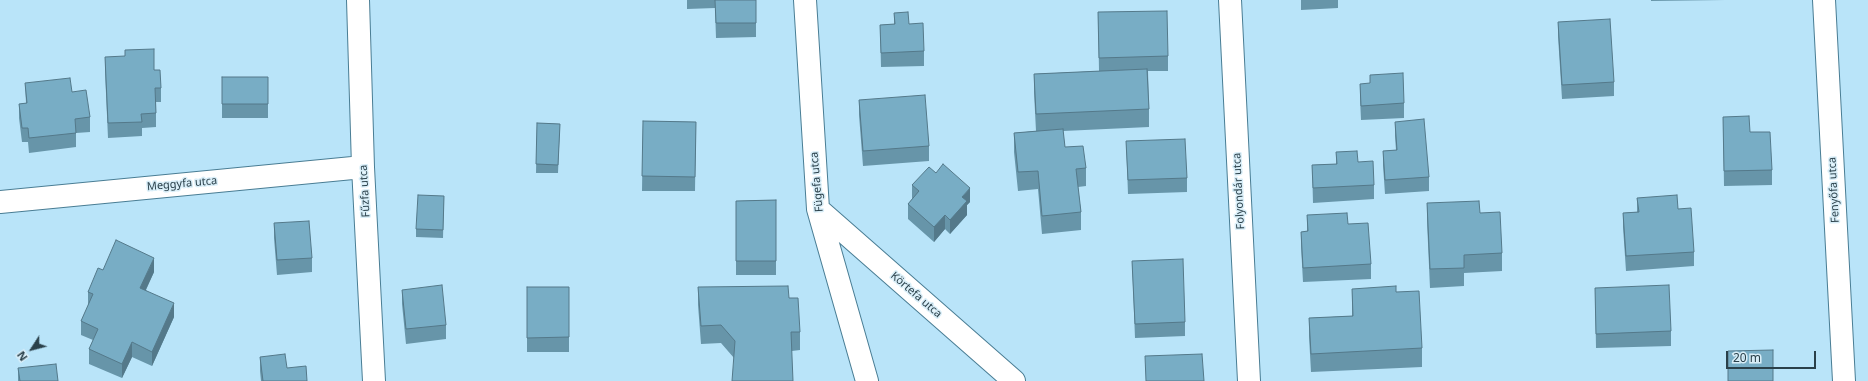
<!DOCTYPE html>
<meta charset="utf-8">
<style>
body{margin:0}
#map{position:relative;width:1868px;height:381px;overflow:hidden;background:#b9e4f9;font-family:"Noto Sans",sans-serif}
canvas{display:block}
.north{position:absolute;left:12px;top:329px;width:40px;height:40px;-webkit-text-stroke:3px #d9eef8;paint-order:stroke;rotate:234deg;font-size:11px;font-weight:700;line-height:16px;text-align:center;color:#2a404a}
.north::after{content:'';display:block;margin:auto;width:14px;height:18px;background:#2a404a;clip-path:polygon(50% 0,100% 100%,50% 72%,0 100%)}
.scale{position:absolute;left:1726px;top:351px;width:90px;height:18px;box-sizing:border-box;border:2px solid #2a404a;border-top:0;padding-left:5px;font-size:12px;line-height:14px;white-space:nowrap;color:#2a404a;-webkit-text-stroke:3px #d9eef8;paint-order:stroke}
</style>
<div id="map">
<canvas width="1868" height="381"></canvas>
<div class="north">N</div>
<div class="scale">20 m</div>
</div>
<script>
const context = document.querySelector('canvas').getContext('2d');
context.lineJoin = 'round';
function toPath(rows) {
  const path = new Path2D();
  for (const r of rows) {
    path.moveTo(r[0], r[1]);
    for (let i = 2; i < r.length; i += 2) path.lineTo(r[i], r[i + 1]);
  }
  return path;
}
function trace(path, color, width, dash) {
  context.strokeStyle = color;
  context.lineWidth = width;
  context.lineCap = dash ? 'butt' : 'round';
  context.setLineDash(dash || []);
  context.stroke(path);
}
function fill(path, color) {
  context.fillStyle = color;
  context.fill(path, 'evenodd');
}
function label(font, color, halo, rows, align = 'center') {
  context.font = font + ' "Noto Sans",sans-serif';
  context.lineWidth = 3;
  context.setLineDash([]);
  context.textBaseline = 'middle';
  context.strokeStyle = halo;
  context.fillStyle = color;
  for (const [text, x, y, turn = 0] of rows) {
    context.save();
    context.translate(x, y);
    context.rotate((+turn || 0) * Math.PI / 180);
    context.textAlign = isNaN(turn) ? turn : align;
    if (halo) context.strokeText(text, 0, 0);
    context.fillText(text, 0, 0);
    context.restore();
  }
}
const minor = toPath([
 [358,0,363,167,374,381],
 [805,0,818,209,867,381],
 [1230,0,1249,381],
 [1824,0,1844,381],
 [0,202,363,167],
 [818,209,1014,381]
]);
trace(minor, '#497d94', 24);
trace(minor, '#fff', 22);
fill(toPath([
 [687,0,756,0,756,37,716,38,715,8,687,9],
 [1301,0,1338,0,1338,8,1301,10],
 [1651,0,1725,0,1651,1],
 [1098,12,1168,56,1168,71,1148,71,1149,109,1149,127,1063,131,1065,147,1086,168,1086,186,1078,187,1081,212,1081,230,1042,234,1038,189,1018,191,1014,152,1014,133,1036,131,1034,92,1034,74,1099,71],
 [894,13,909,24,924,51,924,66,881,67,880,25,894,24],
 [1558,22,1614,82,1614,96,1562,99,1558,36],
 [105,57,161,88,161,102,156,102,156,127,142,128,142,136,108,138,105,71],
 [1370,75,1404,103,1404,118,1361,120,1360,98,1360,84,1370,84],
 [222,77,268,77,268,118,222,118],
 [25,83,72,92,90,117,90,132,76,133,76,147,29,153,28,142,22,142,19,118,19,104,26,103],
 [859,100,929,146,929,161,863,166,859,115],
 [1723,117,1750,132,1772,170,1772,185,1724,186],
 [643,121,696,122,695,191,642,191],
 [1395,122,1429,177,1429,191,1385,194,1383,165,1383,151,1396,150,1395,136],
 [537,123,560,124,558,173,536,173],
 [1126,141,1187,178,1187,192,1128,194],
 [1336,152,1358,162,1374,185,1374,199,1313,203,1312,165,1336,164],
 [912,185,970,202,967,205,967,215,950,234,945,229,934,242,908,219,908,204,912,199],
 [444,196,443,238,416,237,416,229],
 [1637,198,1678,209,1694,252,1694,266,1626,271,1623,227,1623,213,1637,212],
 [776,200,776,275,736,275,736,201],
 [1427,203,1480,213,1502,253,1502,271,1464,273,1464,286,1430,288,1427,221],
 [1307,215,1348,224,1371,264,1371,279,1303,282,1301,246,1301,232,1307,231],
 [274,223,312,258,312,272,277,275,274,238],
 [1132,261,1185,322,1185,336,1135,338],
 [103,270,154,272,146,290,174,317,152,366,132,357,122,378,89,364,89,349,93,340,81,335,81,321,88,306,88,292],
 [527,287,569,287,569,352,527,352],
 [698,287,789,298,800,332,800,350,734,358,721,343,701,344,698,305],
 [1595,288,1671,331,1671,346,1596,348],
 [1352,289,1396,292,1422,348,1422,367,1311,372,1309,336,1309,318,1352,316],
 [402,290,446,325,446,339,406,344,402,304],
 [260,357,287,368,307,381,261,381,260,371],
 [18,368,58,381,18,381]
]), '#6795a9');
fill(toPath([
 [970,188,970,202,967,205,967,215,950,234,950,220,962,197],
 [945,215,945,229,934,242,934,227],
 [154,258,154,272,140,302,140,288],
 [174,303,174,317,152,366,152,352],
 [132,342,132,357,122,378,122,364]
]), '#54798a');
const building = toPath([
 [715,0,756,0,756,23,716,23,715,0],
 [1167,11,1168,56,1099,58,1098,12,1167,11],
 [908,12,909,24,923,23,924,51,881,53,880,25,895,24,894,13,908,12],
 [1610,19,1614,82,1562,85,1558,22,1610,19],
 [154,49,154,70,160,70,161,88,155,88,156,113,141,114,142,122,108,123,105,57,125,56,125,50,154,49],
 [1147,69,1149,109,1036,114,1034,74,1147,69],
 [1403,73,1404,103,1361,106,1360,84,1370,83,1370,75,1403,73],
 [222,77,268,77,268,104,222,104,222,77],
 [70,78,72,92,86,90,90,117,75,119,76,133,29,138,28,128,22,128,19,104,27,103,25,83,70,78],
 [925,95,929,146,863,151,859,100,925,95],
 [1749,116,1750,132,1770,132,1772,170,1724,171,1723,117,1749,116],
 [1424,119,1429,177,1385,180,1383,151,1397,150,1395,122,1424,119],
 [643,121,696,122,695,177,642,176,643,121],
 [537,123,560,124,558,165,536,164,537,123],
 [1063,129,1065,147,1083,146,1086,168,1076,169,1081,212,1042,216,1038,171,1018,172,1014,133,1063,129],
 [1185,139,1187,178,1128,180,1126,141,1185,139],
 [1357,151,1358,162,1373,161,1374,185,1313,188,1312,165,1337,164,1336,152,1357,151],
 [943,164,970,188,962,197,967,201,950,220,945,215,934,227,908,204,919,191,912,185,929,167,936,173,943,164],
 [418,195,444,196,443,230,416,229,418,195],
 [1677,195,1678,209,1691,208,1694,252,1626,256,1623,213,1639,212,1637,198,1677,195],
 [776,200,776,261,736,261,736,201,776,200],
 [1479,201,1480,213,1500,212,1502,253,1464,255,1464,268,1430,269,1427,203,1479,201],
 [1347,213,1348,224,1368,223,1371,264,1303,268,1301,232,1308,231,1307,215,1347,213],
 [309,221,312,258,277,260,274,223,309,221],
 [116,240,154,258,140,288,174,303,152,352,132,342,122,364,89,349,98,329,81,321,93,294,88,292,98,268,103,270,116,240],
 [1183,259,1185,322,1135,324,1132,261,1183,259],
 [442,285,446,325,406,329,402,290,442,285],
 [1669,285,1671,331,1596,334,1595,288,1669,285],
 [788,286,789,298,798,298,800,332,791,332,793,381,732,381,735,341,721,325,701,326,698,287,788,286],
 [1396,286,1396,292,1419,291,1422,348,1311,354,1309,318,1353,316,1352,289,1396,286],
 [527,287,569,287,569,337,527,338,527,287],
 [1773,350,1773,381,1728,381,1728,351,1773,350],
 [285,354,287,368,306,366,307,381,263,381,260,357,285,354],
 [1202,354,1204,381,1146,381,1145,356,1202,354],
 [56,364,58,381,20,381,18,368,56,364]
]);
fill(building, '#78adc5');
trace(building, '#54798a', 1);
label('11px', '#2a404a', '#d9eef8', [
 ["Fügefa utca",817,182,-95],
 ["Meggyfa utca",182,184,-5],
 ["Fenyőfa utca",1834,190,-93],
 ["Fűzfa utca",365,191,-93],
 ["Folyondár utca",1239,191,-93],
 ["Körtefa utca",916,295,41]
]);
</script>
